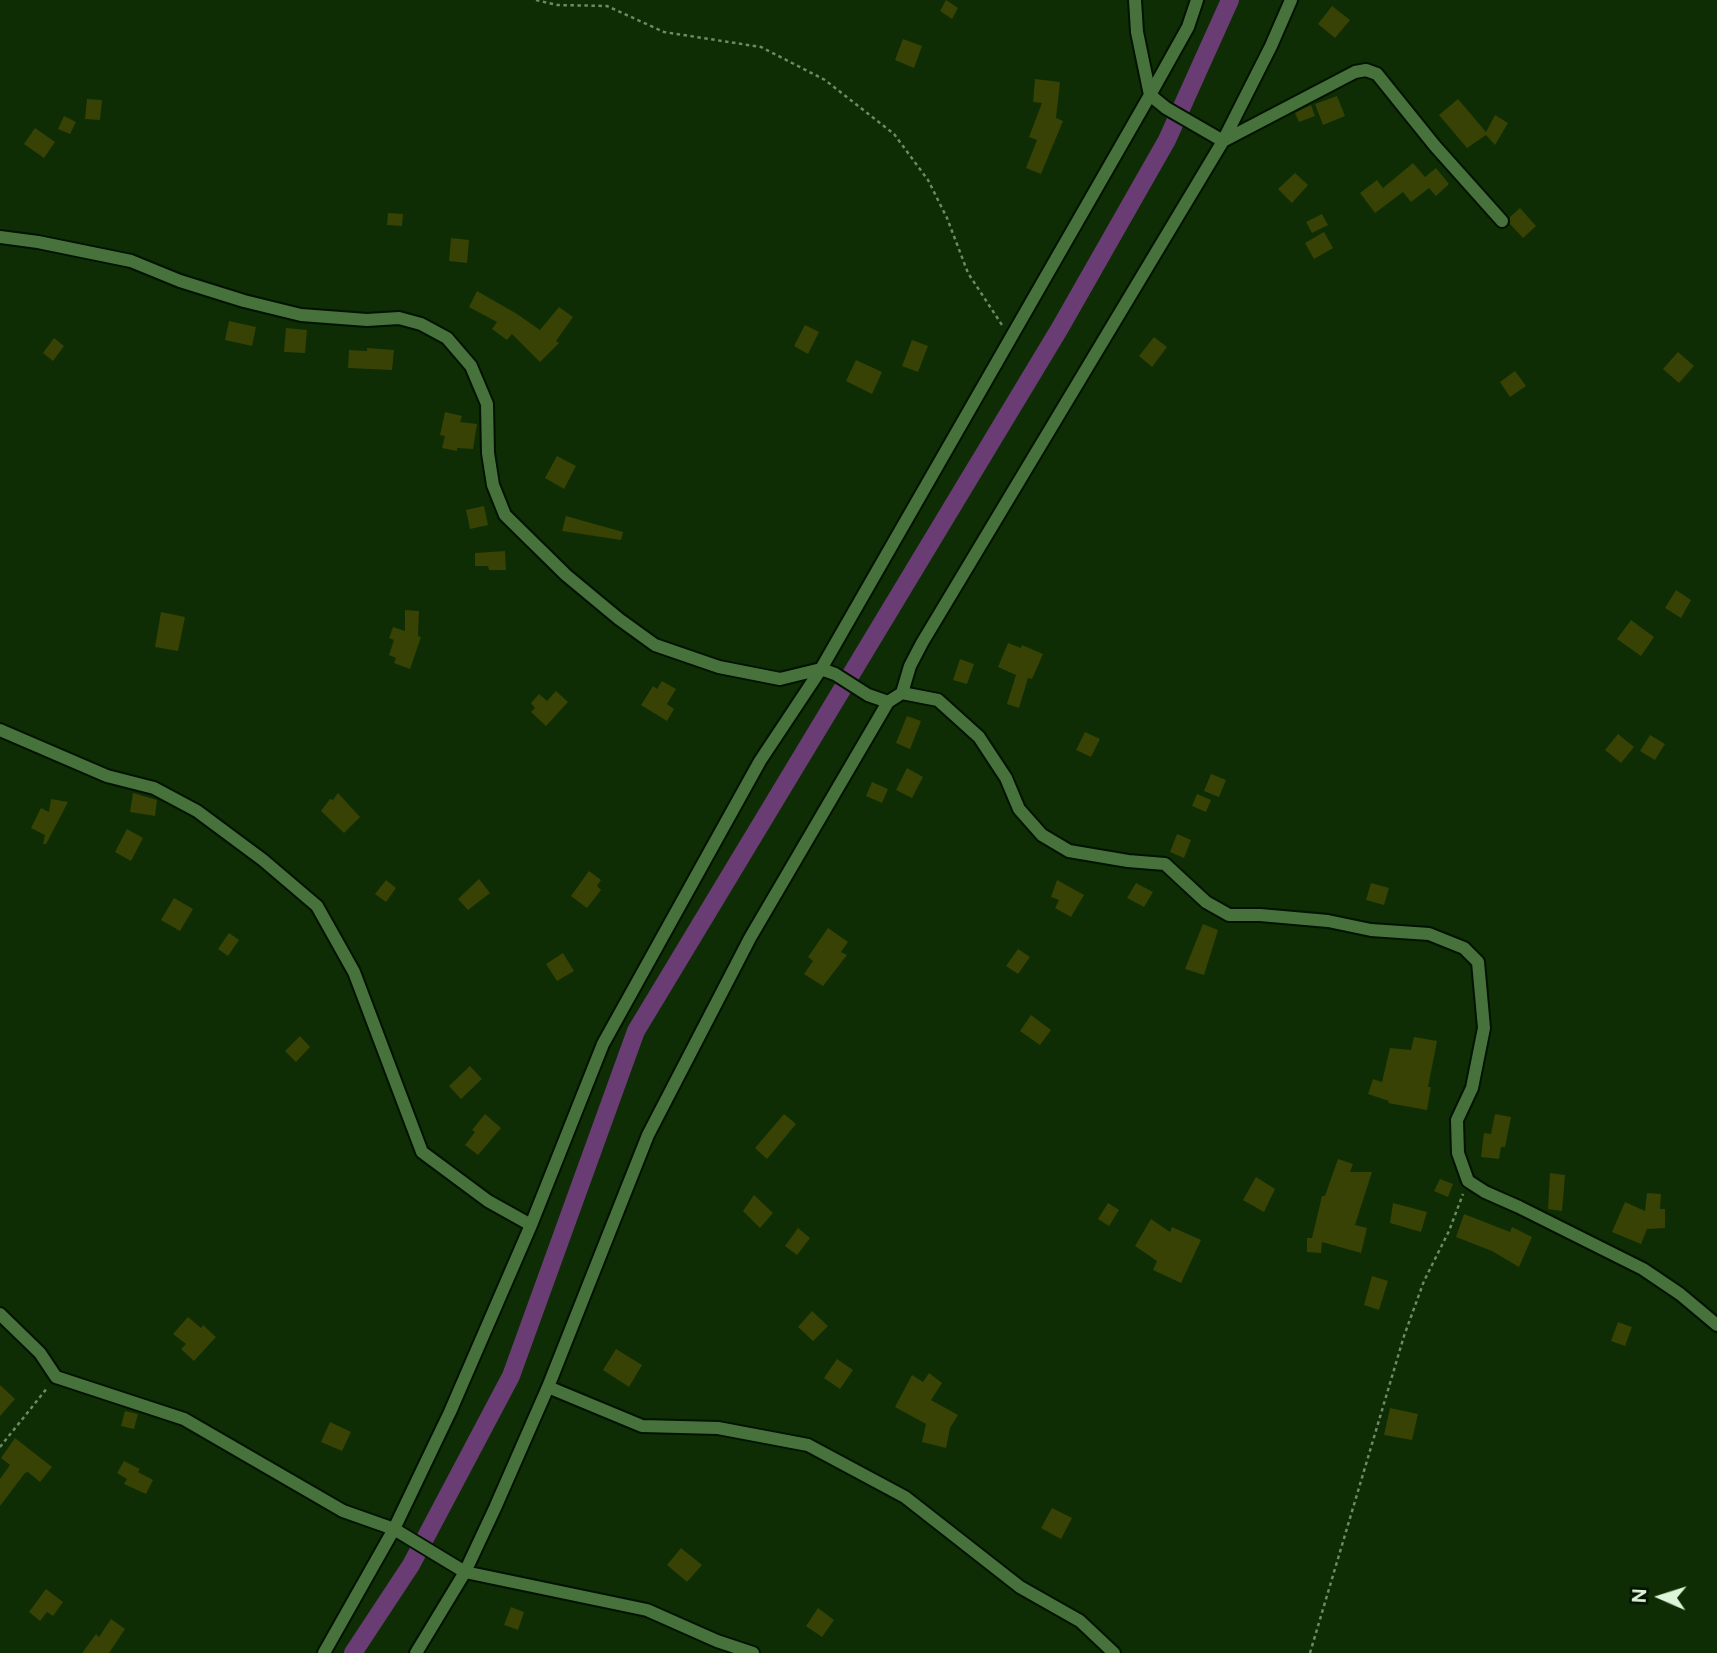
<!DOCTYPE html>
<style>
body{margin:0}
#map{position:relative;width:1717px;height:1653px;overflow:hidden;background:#0e2d04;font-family:Figtree,sans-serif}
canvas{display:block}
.north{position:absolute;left:1626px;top:1562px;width:70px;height:70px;-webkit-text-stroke:5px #031201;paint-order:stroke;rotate:273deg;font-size:19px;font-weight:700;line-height:28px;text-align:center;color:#def6d8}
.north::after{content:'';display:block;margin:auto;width:24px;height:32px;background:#def6d8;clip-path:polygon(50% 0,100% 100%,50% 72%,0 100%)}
</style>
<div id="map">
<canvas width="1717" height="1653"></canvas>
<div class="north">N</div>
</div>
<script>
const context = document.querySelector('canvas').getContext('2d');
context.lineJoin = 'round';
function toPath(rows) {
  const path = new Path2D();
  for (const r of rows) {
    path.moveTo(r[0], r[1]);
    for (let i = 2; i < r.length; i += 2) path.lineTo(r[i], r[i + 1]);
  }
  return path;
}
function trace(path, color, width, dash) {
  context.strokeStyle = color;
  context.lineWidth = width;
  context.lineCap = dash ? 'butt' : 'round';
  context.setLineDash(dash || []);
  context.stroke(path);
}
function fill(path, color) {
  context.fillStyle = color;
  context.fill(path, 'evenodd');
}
trace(toPath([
 [353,1653,411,1565,511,1376,636,1031,1060,328,1167,140,1230,0]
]), '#693d74', 18);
fill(toPath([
 [946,0,958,8,952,19,940,11],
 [1332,6,1350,20,1335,38,1318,24],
 [903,39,922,46,914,68,895,60],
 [1035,79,1060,82,1056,118,1063,121,1041,174,1026,168,1037,140,1029,137,1042,103,1033,102],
 [1337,96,1345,116,1323,125,1315,104],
 [87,99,102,100,100,120,85,119],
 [1458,99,1486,132,1495,115,1508,123,1495,145,1486,135,1467,148,1439,115],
 [1311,105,1315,116,1299,122,1295,113],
 [64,116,76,122,70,134,58,129],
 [35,128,55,142,44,158,24,144],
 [1413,163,1425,177,1436,168,1449,184,1436,196,1429,188,1411,202,1403,192,1375,213,1360,193,1377,180,1383,188],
 [1295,173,1308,185,1292,203,1278,189],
 [1520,208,1536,226,1523,238,1510,224,1510,217],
 [388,213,403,214,402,226,387,225],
 [1322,214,1328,225,1312,233,1306,222],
 [1324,232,1333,248,1314,259,1305,243],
 [451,238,469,240,467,263,449,261],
 [477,291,517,314,540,330,559,307,573,317,556,341,559,343,540,362,512,334,507,340,492,329,497,322,469,307],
 [229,321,256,327,252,346,225,340],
 [805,325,819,332,808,354,794,346],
 [286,328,307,330,305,353,284,352],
 [1154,337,1167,347,1152,367,1139,356],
 [54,338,64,346,53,361,43,353],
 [912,340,928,346,918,372,902,366],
 [367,348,394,350,392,370,348,368,349,350,367,351],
 [1678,352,1694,366,1679,383,1663,369],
 [856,360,882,372,872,394,846,381],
 [1515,371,1526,386,1510,397,1500,382],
 [445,412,462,416,460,422,477,424,473,449,457,448,457,451,442,448,445,436,440,435],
 [557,456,576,466,564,489,545,478],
 [484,506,488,525,470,529,466,510],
 [566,516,623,532,621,540,562,531],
 [505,551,506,570,489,570,488,566,475,566,475,553],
 [1676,590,1691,600,1681,618,1665,608],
 [405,610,419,611,418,636,421,637,410,669,394,663,396,658,389,655,394,640,389,638,393,627,405,631],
 [161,612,185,617,178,651,155,647],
 [1631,620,1654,637,1641,656,1617,639],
 [1008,643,1021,648,1022,645,1043,654,1032,679,1028,678,1019,708,1007,704,1016,675,998,667],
 [960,659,974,664,967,684,953,680],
 [662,681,676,689,667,704,674,709,667,721,641,705,653,686,657,689],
 [556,691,568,702,546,726,531,712,535,708,531,703,539,694,547,701],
 [907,716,921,721,910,749,896,743],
 [1085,732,1100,739,1091,757,1076,750],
 [1618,734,1634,747,1621,763,1605,750],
 [1650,735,1665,744,1655,760,1640,751],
 [907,768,923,777,912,798,896,790],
 [1211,774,1226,780,1219,797,1204,791],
 [872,782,888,789,882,803,866,796],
 [133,793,157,800,155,816,130,812],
 [338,793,360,817,344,833,321,811,330,799,333,800],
 [1197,794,1211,800,1206,812,1192,806],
 [51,799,68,802,46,844,43,844,45,835,31,828,41,808,49,812],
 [127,829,143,838,131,861,115,852],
 [1177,834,1191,840,1184,858,1170,852],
 [589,871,601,880,597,886,601,890,587,908,571,896],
 [479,879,490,893,468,910,458,899],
 [386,880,396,888,386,902,375,894],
 [1057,880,1084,895,1071,917,1055,908,1059,900,1051,897],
 [1136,883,1153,892,1144,907,1127,898],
 [1371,883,1389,888,1384,905,1366,900],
 [174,898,193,909,180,931,161,920],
 [1203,924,1218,930,1204,975,1185,969],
 [828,928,848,942,841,952,847,955,823,986,804,974,813,961,808,957],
 [229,933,239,940,228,956,218,949],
 [1018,949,1030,957,1018,974,1006,966],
 [563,953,574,971,557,981,546,964],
 [1031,1015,1051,1030,1040,1045,1020,1031],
 [300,1036,310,1047,296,1062,285,1051],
 [1414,1037,1437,1041,1428,1087,1431,1087,1427,1110,1388,1103,1389,1101,1368,1094,1373,1079,1382,1082,1390,1048,1411,1050],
 [470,1066,482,1079,461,1099,449,1086],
 [485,1114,501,1128,478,1155,465,1145,475,1132,472,1130],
 [784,1114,796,1124,767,1159,755,1148],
 [1495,1114,1511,1117,1505,1147,1501,1147,1499,1159,1481,1157,1484,1133,1491,1134],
 [1338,1159,1353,1164,1350,1172,1372,1172,1355,1225,1367,1228,1361,1253,1322,1242,1321,1253,1307,1252,1307,1238,1312,1238,1322,1196,1325,1196],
 [1550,1173,1565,1175,1562,1211,1548,1209],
 [1256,1177,1275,1189,1264,1212,1243,1200],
 [1440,1179,1453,1184,1448,1197,1434,1191],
 [1647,1193,1661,1194,1660,1209,1665,1209,1665,1228,1647,1229,1641,1244,1612,1232,1625,1202,1645,1211],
 [754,1195,773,1213,760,1228,743,1211],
 [1108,1203,1119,1210,1109,1226,1098,1219],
 [1393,1203,1427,1212,1421,1232,1390,1223],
 [1464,1214,1510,1232,1512,1227,1532,1237,1519,1267,1492,1251,1456,1237],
 [1151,1219,1170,1232,1172,1227,1201,1240,1181,1283,1153,1270,1157,1261,1135,1246],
 [798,1228,810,1238,797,1255,785,1246],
 [1372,1276,1388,1281,1379,1310,1364,1305],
 [812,1311,828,1326,813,1341,798,1327],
 [188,1317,201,1328,203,1325,216,1337,194,1361,181,1349,186,1344,173,1334],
 [1618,1322,1632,1327,1625,1346,1611,1341],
 [616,1349,642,1365,629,1387,603,1370],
 [837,1359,853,1370,840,1389,824,1378],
 [929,1373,942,1383,931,1400,958,1415,950,1428,946,1448,922,1442,926,1424,895,1407,912,1375,923,1382],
 [0,1385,15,1399,0,1416],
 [1390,1408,1418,1414,1412,1440,1384,1435],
 [125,1411,138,1414,134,1429,121,1426],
 [330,1422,351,1432,342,1451,321,1442],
 [15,1438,52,1467,40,1482,28,1472,25,1473,0,1506,0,1479,10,1465,1,1458],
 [124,1461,140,1469,138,1472,153,1480,146,1494,124,1484,127,1479,117,1473],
 [1052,1508,1072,1518,1061,1539,1041,1528],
 [681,1548,702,1565,687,1582,667,1565],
 [46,1589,63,1602,53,1616,47,1612,40,1621,29,1612],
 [511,1607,524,1612,518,1630,504,1625],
 [818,1608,834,1620,822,1637,806,1626],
 [111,1619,125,1629,109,1653,82,1653,96,1634,99,1637]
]), '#384205');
const minor = toPath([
 [1223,141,1355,72,1366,70,1377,74,1435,146,1502,221],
 [1223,141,1271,46,1291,0],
 [0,237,38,242,131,261,180,281,244,301,301,315,367,320,399,318,421,324,447,338,471,366,487,404,488,453,493,485,505,515,566,575,619,619,655,645,719,667,780,679,821,669,835,674,868,695,888,702],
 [902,693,938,700,979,737,1006,778,1019,809,1042,835,1069,851,1128,861,1165,864,1206,902,1229,915,1260,915,1328,921,1371,930,1429,934,1464,948,1478,962,1484,1028,1472,1088,1457,1120,1458,1153,1468,1181,1485,1192,1519,1207,1643,1269,1680,1294,1717,1325],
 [0,730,107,776,154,788,197,811,263,860,317,906,354,972,422,1152,488,1201,531,1225],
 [0,1314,40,1353,56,1377,184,1419,343,1511,394,1529,465,1572,647,1610,717,1641,753,1653],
 [548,1387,642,1426,718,1428,808,1445,905,1497,1020,1587,1080,1621,1114,1653],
 [324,1653,394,1529,450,1412,531,1225,603,1044,760,761,821,669,1150,95,1188,27,1197,0],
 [416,1653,465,1572,495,1508,548,1387,648,1135,750,938,888,702,902,693,910,666,922,643,1223,141,1166,108,1150,95,1137,32,1135,0]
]);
trace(minor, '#011300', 16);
trace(toPath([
 [536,0,557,5,607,6,664,32,761,47,825,80,894,134,928,180,947,218,968,273,1002,325],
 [0,1447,48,1387],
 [1310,1653,1404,1336,1424,1281,1449,1231,1463,1194]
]), '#6e8965', 2.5, [3.5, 3.5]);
trace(minor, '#48723c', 12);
</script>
